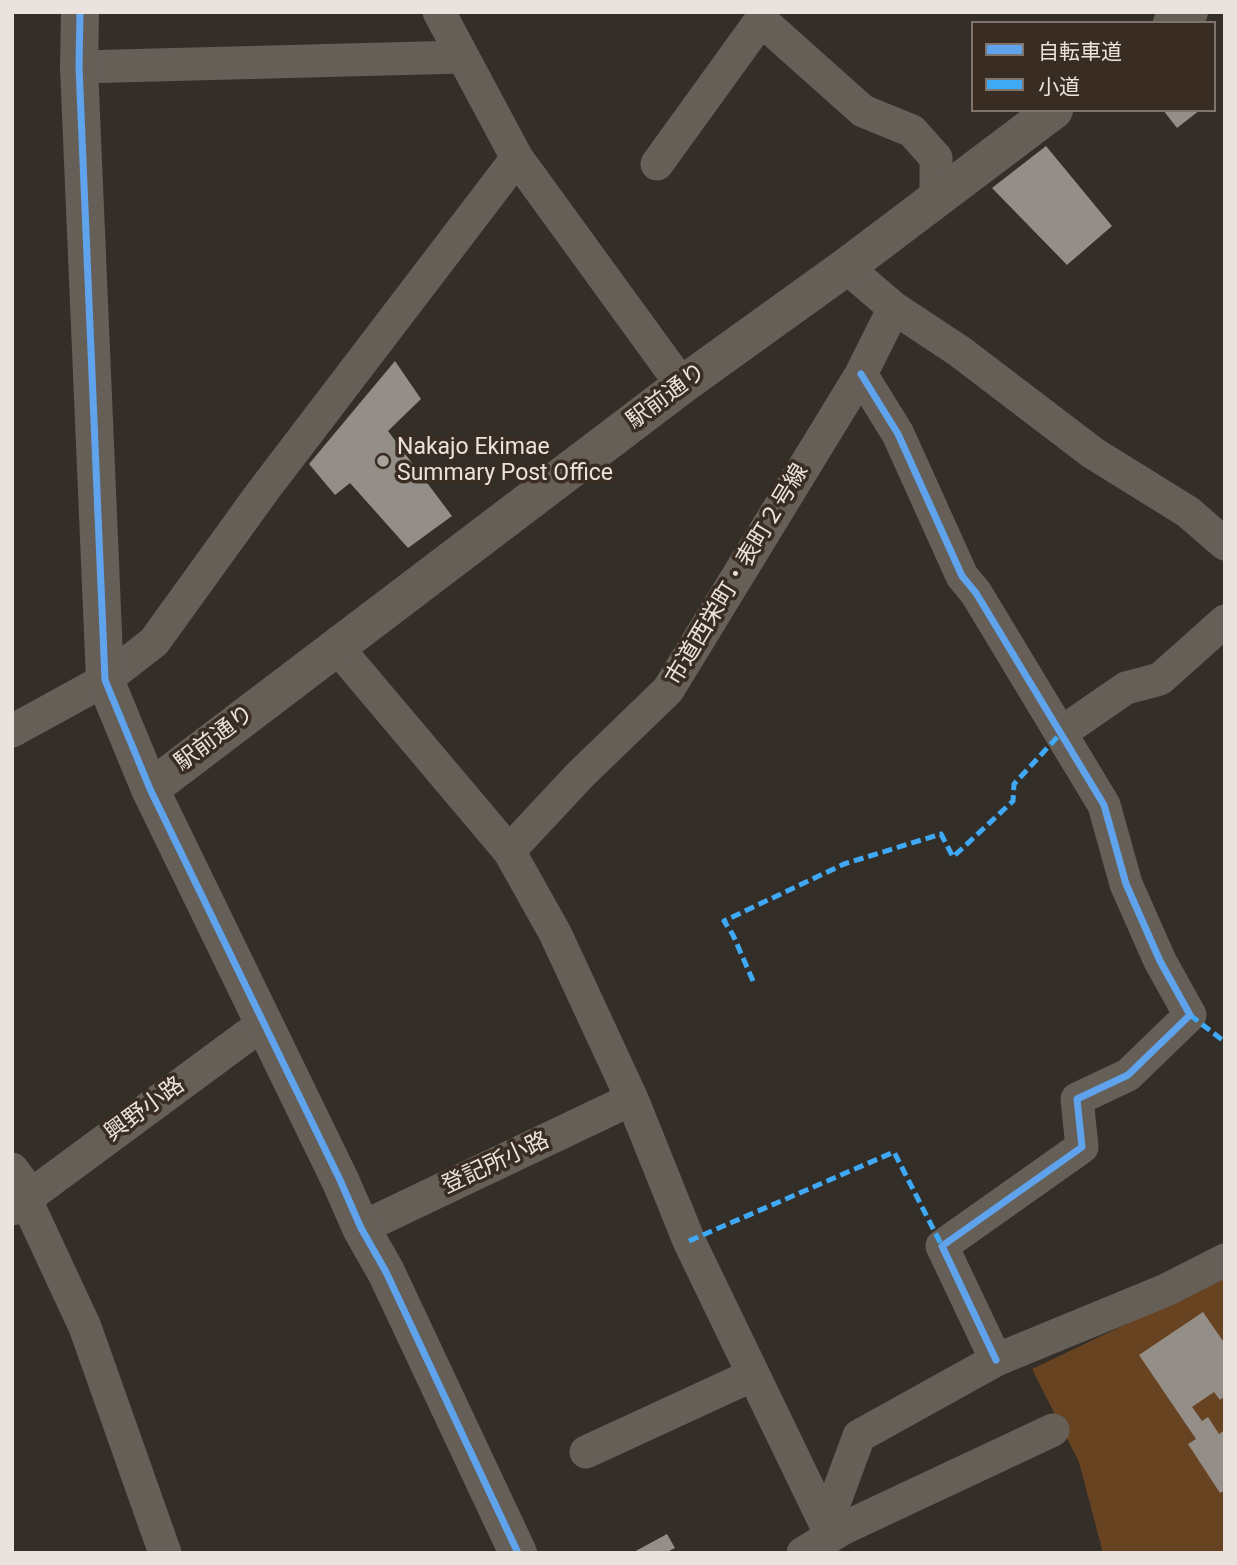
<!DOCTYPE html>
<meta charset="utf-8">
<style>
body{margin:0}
#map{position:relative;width:1237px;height:1565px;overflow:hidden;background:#342e28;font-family:Roboto,"Noto Sans JP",sans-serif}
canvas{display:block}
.frame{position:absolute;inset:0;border:14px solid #eae2dc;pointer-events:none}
.legend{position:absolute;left:971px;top:21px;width:245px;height:91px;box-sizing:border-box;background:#392d23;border:2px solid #80756d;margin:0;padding:9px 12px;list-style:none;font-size:21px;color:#eae2dc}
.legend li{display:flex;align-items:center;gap:14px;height:35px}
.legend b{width:35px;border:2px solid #80756d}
</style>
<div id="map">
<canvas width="1237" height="1565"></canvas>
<div class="frame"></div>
<ul class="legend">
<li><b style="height:9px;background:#60a3ed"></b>自転車道</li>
<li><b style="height:9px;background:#3fa9f5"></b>小道</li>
</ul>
</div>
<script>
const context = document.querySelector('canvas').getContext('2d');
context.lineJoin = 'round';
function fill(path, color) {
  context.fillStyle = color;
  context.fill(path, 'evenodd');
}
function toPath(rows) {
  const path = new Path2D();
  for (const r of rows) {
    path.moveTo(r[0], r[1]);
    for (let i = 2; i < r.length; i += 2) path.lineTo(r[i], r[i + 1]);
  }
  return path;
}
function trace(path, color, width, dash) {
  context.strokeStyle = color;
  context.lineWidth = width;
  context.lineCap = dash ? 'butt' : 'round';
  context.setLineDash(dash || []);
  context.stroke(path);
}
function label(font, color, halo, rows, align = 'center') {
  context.font = font + ' Roboto,"Noto Sans JP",sans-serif';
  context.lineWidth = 7;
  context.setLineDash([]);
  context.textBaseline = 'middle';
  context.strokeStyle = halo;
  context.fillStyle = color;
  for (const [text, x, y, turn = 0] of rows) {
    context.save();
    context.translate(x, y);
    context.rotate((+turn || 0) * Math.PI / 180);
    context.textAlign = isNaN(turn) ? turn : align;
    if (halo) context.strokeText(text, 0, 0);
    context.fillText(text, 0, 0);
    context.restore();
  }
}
fill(toPath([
 [1225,1277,1225,1553,1103,1553,1079,1462,1032,1369]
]), '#684321');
fill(toPath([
 [1163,110,1200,110,1177,128],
 [1046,146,1112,226,1067,265,992,188],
 [395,361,421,399,388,431,452,516,408,548,350,483,335,495,309,464],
 [1203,1312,1225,1344,1225,1396,1220,1400,1214,1392,1192,1407,1202,1421,1208,1417,1219,1434,1225,1430,1225,1490,1220,1493,1188,1444,1196,1439,1139,1355],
 [667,1534,675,1548,665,1553,632,1553]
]), '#948e88');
trace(toPath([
 [439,12,517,158,682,385],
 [79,67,462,57],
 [657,164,761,20,863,111,912,131,936,158,936,199],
 [846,267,894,308,959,351,1093,453,1188,512,1225,544],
 [861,374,898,434,962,576,976,593,1104,805,1126,884,1160,961,1190,1015,1128,1075,1077,1099,1082,1147,942,1246,996,1360],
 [336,646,509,851,555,933,632,1099,689,1241,826,1525],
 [12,731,105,680,154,642,263,491,517,158],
 [1062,732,1126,688,1160,679,1225,621],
 [509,851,580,775,668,690,861,374,894,308],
 [12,1169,21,1181,25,1198,85,1327,165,1553],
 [12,1209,264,1023],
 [361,1228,632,1099],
 [586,1452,753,1375],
 [839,1527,826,1525,859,1436,996,1360,1166,1290,1225,1260],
 [803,1553,844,1528,1053,1430]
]), '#665f58', 33);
trace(toPath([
 [80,12,79,67,105,680,150,789,340,1180,361,1228,386,1272,518,1553],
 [1172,23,1189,12],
 [150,789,682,385,846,267,1054,110]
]), '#665f58', 38);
trace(toPath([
 [753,981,733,935,724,921,844,864,941,834,953,857,1013,801,1014,784,1062,732],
 [1190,1015,1225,1042],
 [689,1241,894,1152,942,1246]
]), '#3fa9f5', 5, [10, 5]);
trace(toPath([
 [80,12,79,67,105,680,150,789,340,1180,361,1228,386,1272,518,1553],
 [861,374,898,434,962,576,976,593,1104,805,1126,884,1160,961,1190,1015,1128,1075,1077,1099,1082,1147,942,1246,996,1360]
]), '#60a3ed', 7);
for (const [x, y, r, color] of [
 [383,461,7,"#aaa39d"]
]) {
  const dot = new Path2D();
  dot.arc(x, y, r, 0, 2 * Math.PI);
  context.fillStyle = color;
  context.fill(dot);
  trace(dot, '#392d23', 2.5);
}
label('23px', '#eae2dc', '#392d23', [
 ["駅前通り",667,397,-37],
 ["市道西栄町・表町２号線",738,575,-59],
 ["駅前通り",215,739,-37],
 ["興野小路",145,1110,-36],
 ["登記所小路",496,1164,-25]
]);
label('23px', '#eae2dc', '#392d23', [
 ["Nakajo Ekimae",397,448],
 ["Summary Post Office",397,474]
], 'left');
</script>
